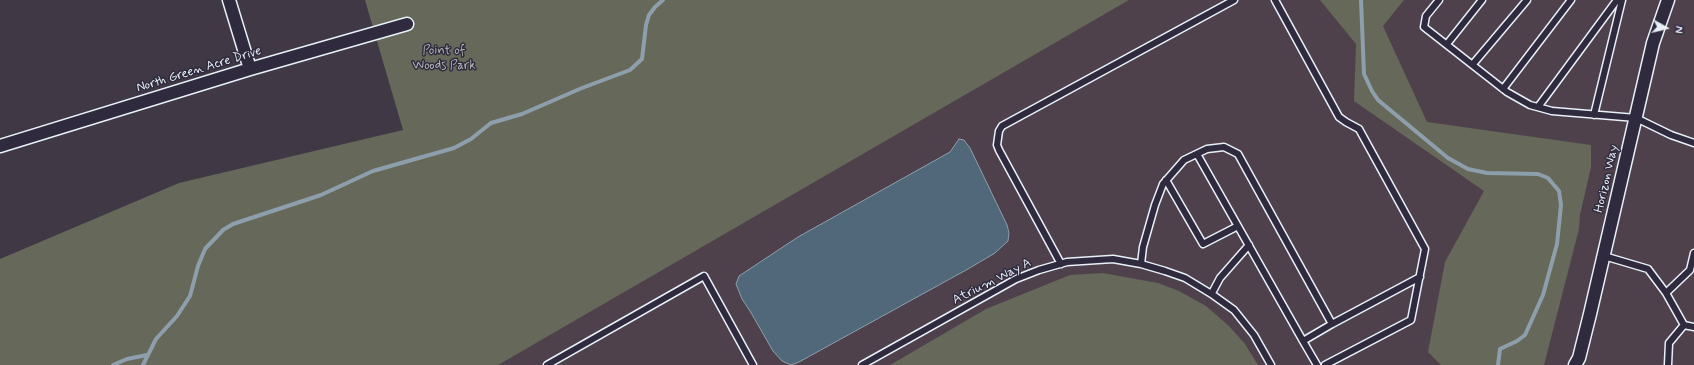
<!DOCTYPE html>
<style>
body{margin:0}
#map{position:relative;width:1694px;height:365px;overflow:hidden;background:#413846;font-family:Mynerve,sans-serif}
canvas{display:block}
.north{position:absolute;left:1646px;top:8px;width:40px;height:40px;-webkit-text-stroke:3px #2f2a3d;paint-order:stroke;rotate:98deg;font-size:11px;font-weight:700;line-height:16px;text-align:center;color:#e8f1f8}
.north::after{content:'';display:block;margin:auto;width:14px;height:18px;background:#e8f1f8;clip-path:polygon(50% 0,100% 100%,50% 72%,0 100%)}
</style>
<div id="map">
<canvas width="1694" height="365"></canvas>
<div class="north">N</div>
</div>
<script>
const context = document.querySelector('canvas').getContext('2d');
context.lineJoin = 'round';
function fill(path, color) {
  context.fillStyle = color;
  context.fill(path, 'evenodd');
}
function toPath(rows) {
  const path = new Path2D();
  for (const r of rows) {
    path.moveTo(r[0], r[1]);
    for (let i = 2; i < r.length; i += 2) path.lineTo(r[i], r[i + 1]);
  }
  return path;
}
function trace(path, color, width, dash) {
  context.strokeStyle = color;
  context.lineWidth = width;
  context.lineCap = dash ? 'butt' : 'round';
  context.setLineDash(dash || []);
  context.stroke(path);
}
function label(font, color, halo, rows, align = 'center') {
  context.font = font + ' Mynerve,sans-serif';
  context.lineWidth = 3;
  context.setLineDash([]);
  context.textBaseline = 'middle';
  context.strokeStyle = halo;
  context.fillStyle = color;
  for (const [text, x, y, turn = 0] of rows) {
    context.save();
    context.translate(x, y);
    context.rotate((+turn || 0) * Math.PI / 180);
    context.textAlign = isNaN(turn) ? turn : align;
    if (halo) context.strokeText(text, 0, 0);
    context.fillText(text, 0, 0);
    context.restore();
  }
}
fill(toPath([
 [714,0,1694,0,1694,365,185,365]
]), '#4e414c');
fill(toPath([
 [365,0,1129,0,498,365,0,365,0,259,179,183,403,130],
 [1320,0,1404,0,1383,26,1427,122,1591,145,1591,167,1580,215,1579,229,1544,365,1441,365,1428,352,1445,262,1484,191,1354,101,1356,44],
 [1103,273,1158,283,1179,291,1206,306,1229,326,1245,344,1258,365,890,365,986,309,1070,275]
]), '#666859');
const water = toPath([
 [959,139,964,140,970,148,1007,225,1009,233,1008,241,995,253,968,269,799,362,791,365,782,361,773,351,750,311,742,299,736,284,739,276,798,237,950,152,959,139]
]);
fill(water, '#506879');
trace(water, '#8d9fac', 1);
trace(toPath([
 [1361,0,1364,74,1372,91,1378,100,1448,158,1468,169,1487,173,1538,174,1548,178,1559,191,1561,205,1557,244,1543,295,1525,335,1517,341,1500,349,1498,365],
 [113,365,127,359,147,355],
 [143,365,156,339,177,316,190,296,198,266,205,249,223,230,233,224,321,195,373,171,454,148,471,139,491,123,522,114,582,88,630,70,642,59,646,25,649,15,655,7,663,0]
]), '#8d9fac', 4);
const service = toPath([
 [1275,0,1339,117,1346,122,1359,129,1425,249,1411,320,1325,365],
 [1439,0,1426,16,1424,27,1507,92,1530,105,1552,111,1636,118,1671,135,1694,143],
 [1447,44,1482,0],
 [1473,64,1527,0],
 [1503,89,1571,0],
 [1538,107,1617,0],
 [1594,115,1622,0],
 [1166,180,1203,244,1238,226],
 [1604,256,1648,269,1666,293,1690,270,1694,253],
 [1061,264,999,150,997,145,999,131,1002,126,1234,0],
 [1141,264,1143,247,1155,205,1163,184,1184,160,1207,149,1224,147,1238,154,1332,324,1303,341,1197,154],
 [1212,293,1220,278,1249,245],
 [1666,293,1684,325],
 [1332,324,1420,277],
 [1303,341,1317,365],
 [547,365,704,276,753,365],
 [862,365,1016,279,1039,270,1067,262,1113,259,1141,264,1165,271,1185,278,1213,295,1234,310,1254,335,1271,365],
 [1668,365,1669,343,1684,325,1694,327]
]);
const minor = toPath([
 [229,0,250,69],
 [0,146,250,69,407,24],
 [1575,365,1579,358,1590,314,1653,43,1668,0]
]);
trace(service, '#e8f1f8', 9);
trace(minor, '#e8f1f8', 15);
trace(service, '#2f2a3d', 6);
trace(minor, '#2f2a3d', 12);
label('13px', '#b4bab8', '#2f2a3d', [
 ["Point of",444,51],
 ["Woods Park",444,66]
]);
label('13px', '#e8f1f8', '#2f2a3d', [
 ["North Green Acre Drive",199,70,-17],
 ["Horizon Way",1607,179,-77],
 ["Atrium Way A",992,282,-27]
]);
</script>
